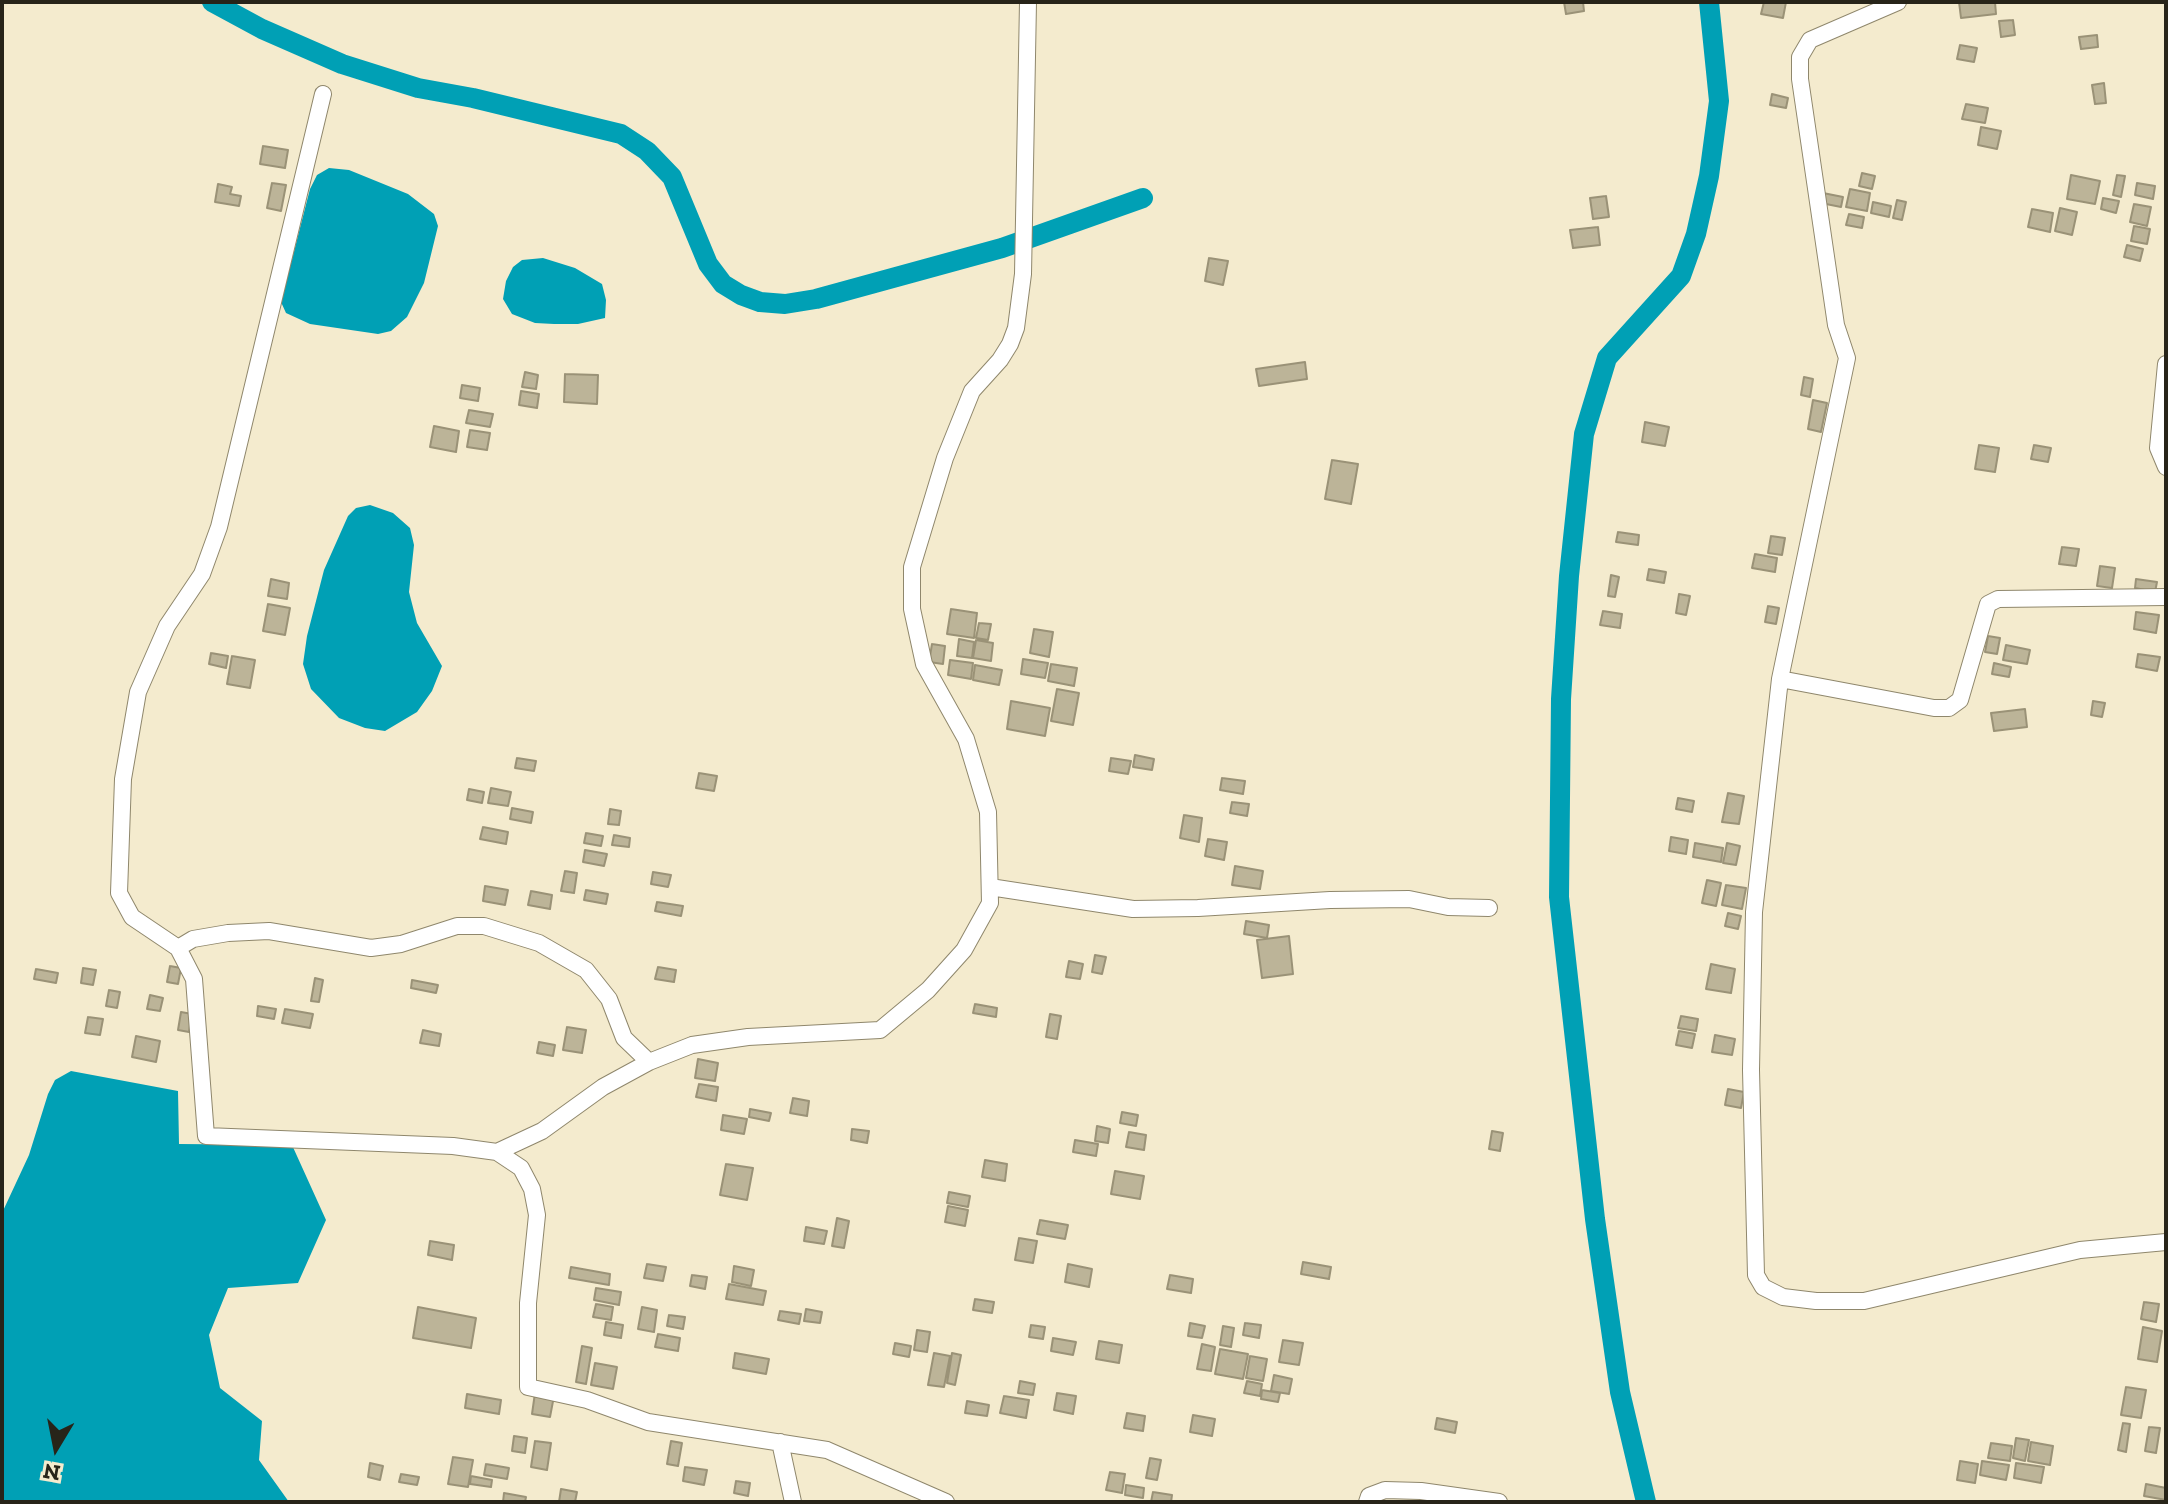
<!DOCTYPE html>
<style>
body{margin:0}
#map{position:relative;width:2168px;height:1504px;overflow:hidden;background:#f4ebce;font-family:"Zilla Slab",serif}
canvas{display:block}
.frame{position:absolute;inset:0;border:4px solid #272419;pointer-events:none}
.north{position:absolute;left:16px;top:1408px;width:80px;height:80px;-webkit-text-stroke:6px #f4ebce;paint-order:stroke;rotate:190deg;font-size:22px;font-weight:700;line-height:32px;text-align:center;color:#272419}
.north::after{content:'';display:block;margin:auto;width:28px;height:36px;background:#272419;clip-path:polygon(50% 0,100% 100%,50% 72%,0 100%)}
</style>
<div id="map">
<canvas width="2168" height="1504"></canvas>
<div class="frame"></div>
<div class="north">N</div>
</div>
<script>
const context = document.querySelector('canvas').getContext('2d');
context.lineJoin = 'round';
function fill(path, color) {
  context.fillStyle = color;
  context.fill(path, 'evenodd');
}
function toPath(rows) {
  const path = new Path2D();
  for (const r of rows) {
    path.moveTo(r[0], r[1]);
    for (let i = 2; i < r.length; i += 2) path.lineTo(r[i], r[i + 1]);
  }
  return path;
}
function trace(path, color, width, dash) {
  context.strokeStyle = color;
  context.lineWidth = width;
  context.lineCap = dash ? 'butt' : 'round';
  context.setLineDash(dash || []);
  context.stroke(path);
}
fill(toPath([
 [329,168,349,170,408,194,434,214,438,226,424,283,407,317,391,331,378,334,310,324,286,313,281,302,310,189,317,175],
 [543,258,575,268,602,284,606,300,605,318,578,324,554,324,535,323,512,314,503,299,506,281,513,267,522,260],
 [370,505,393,513,410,528,414,545,409,592,417,623,442,666,432,691,417,712,385,731,365,728,339,718,311,689,303,664,307,636,324,570,348,516,356,508],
 [71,1071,178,1091,179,1144,292,1145,326,1220,298,1283,228,1288,209,1335,220,1388,262,1421,259,1460,289,1502,2,1502,2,1213,29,1155,48,1094,55,1080]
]), '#00a0b5');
trace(toPath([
 [212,2,262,29,342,64,418,88,473,98,621,134,647,151,672,177,708,264,723,284,741,295,760,302,785,304,816,299,1002,248,1143,198],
 [1646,1502,1620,1392,1595,1219,1559,897,1561,699,1569,576,1584,434,1607,358,1681,276,1696,234,1709,176,1719,101,1709,2]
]), '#00a0b5', 20);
const building = toPath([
 [1564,2,1583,2,1584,11,1566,14,1564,2],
 [1764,2,1786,2,1783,18,1761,14,1764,2],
 [1959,2,1995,2,1996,14,1961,18,1959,2],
 [2013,20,2015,35,2001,37,1999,21,2013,20],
 [2097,35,2098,47,2081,49,2079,37,2097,35],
 [1960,45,1977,48,1974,62,1957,59,1960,45],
 [2104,83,2106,103,2095,104,2092,85,2104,83],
 [1772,94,1788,98,1786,108,1770,105,1772,94],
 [1966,104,1988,108,1985,123,1962,119,1966,104],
 [1981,127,2001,131,1997,149,1978,145,1981,127],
 [263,146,288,150,285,168,260,164,263,146],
 [1862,173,1875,176,1872,189,1859,186,1862,173],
 [2071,175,2100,181,2095,204,2067,199,2071,175],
 [2117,175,2125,176,2121,197,2113,195,2117,175],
 [272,183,286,185,281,211,267,208,272,183],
 [2137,183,2155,186,2153,199,2135,195,2137,183],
 [218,184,232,187,230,194,241,196,239,206,215,202,218,184],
 [1850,189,1870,193,1867,211,1846,207,1850,189],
 [1823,193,1843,197,1841,207,1821,203,1823,193],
 [1606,196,1609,217,1593,219,1590,198,1606,196],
 [2103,198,2119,201,2116,213,2101,209,2103,198],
 [1897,200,1906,202,1902,220,1893,218,1897,200],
 [1873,202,1891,206,1889,217,1871,213,1873,202],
 [2134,204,2151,207,2147,226,2130,222,2134,204],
 [2060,208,2077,212,2072,235,2055,231,2060,208],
 [2032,209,2053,213,2050,232,2028,227,2032,209],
 [1849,214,1864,217,1862,228,1846,225,1849,214],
 [2134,226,2150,229,2147,244,2131,241,2134,226],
 [1598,227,1600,245,1573,248,1570,230,1598,227],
 [2127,245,2143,249,2140,261,2124,257,2127,245],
 [1209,258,1228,261,1223,285,1205,281,1209,258],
 [1305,362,1307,379,1259,386,1256,369,1305,362],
 [525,372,538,375,536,389,522,387,525,372],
 [565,374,598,375,597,404,564,402,565,374],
 [1804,377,1813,379,1810,397,1801,395,1804,377],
 [462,385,480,388,478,401,460,398,462,385],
 [521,391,539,394,537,408,519,405,521,391],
 [1813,400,1827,403,1821,432,1808,429,1813,400],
 [469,410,493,414,490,427,466,423,469,410],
 [1645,422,1669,427,1665,446,1642,442,1645,422],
 [434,426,459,431,456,452,430,447,434,426],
 [470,430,490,433,487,450,467,447,470,430],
 [1979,445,1999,448,1995,472,1975,469,1979,445],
 [2034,445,2051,448,2048,462,2031,459,2034,445],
 [1332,460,1358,464,1351,504,1325,499,1332,460],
 [1618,532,1639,535,1638,545,1616,542,1618,532],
 [1771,536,1785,538,1782,555,1768,553,1771,536],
 [2062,547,2079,549,2076,566,2059,564,2062,547],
 [1755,554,1777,558,1775,572,1752,568,1755,554],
 [2100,566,2115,568,2112,588,2097,586,2100,566],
 [1649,569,1666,572,1664,583,1647,580,1649,569],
 [1611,575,1619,577,1615,597,1608,596,1611,575],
 [271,579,289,583,287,599,268,596,271,579],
 [2136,579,2157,582,2155,592,2135,588,2136,579],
 [1679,594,1690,596,1686,615,1676,613,1679,594],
 [268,604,290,608,285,635,263,631,268,604],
 [1768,606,1779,608,1776,624,1765,622,1768,606],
 [951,609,977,613,974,638,947,634,951,609],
 [1603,611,1622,614,1620,628,1600,625,1603,611],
 [2136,612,2159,615,2156,633,2134,629,2136,612],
 [979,623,991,624,988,640,976,638,979,623],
 [1034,629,1053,632,1049,657,1030,653,1034,629],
 [1988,636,2000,638,1997,654,1985,652,1988,636],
 [959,639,974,642,972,658,957,656,959,639],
 [976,640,993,643,991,661,973,658,976,640],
 [932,644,945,646,943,664,929,662,932,644],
 [2006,645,2030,650,2027,664,2003,660,2006,645],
 [211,653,228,656,226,668,209,664,211,653],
 [2138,654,2160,657,2157,671,2136,667,2138,654],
 [232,656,255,660,250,688,227,684,232,656],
 [1023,659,1048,663,1045,678,1021,674,1023,659],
 [950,660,973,663,971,679,948,675,950,660],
 [1994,663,2011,667,2009,677,1992,674,1994,663],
 [1051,664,1077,668,1074,686,1048,681,1051,664],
 [975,665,1002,670,999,685,973,680,975,665],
 [1057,689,1079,693,1073,725,1051,721,1057,689],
 [1011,701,1050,708,1045,736,1007,729,1011,701],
 [2093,701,2105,703,2102,717,2091,715,2093,701],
 [2025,709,2027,727,1994,731,1991,713,2025,709],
 [1135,755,1154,759,1152,770,1133,767,1135,755],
 [517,758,536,761,534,771,515,768,517,758],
 [1111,758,1131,761,1128,774,1109,771,1111,758],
 [699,773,717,776,714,791,696,788,699,773],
 [1222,778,1245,781,1243,794,1220,790,1222,778],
 [491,788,511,792,508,806,488,803,491,788],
 [469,789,484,792,482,803,467,800,469,789],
 [1728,793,1744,796,1739,824,1722,822,1728,793],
 [1678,798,1694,801,1692,812,1676,809,1678,798],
 [1232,802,1249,804,1247,816,1230,813,1232,802],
 [512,808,533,812,531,823,510,819,512,808],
 [610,809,621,811,619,825,608,824,610,809],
 [1184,815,1202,818,1199,842,1180,838,1184,815],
 [483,827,508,832,506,844,480,839,483,827],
 [586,833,603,836,601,846,584,843,586,833],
 [614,835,630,838,629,847,612,845,614,835],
 [1671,837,1688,840,1686,854,1669,851,1671,837],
 [1208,839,1227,842,1224,860,1205,856,1208,839],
 [1695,843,1723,848,1721,862,1693,857,1695,843],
 [1727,843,1740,846,1736,865,1723,863,1727,843],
 [585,850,607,854,604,866,583,862,585,850],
 [1235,866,1263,871,1260,889,1232,885,1235,866],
 [565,871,577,873,574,893,561,891,565,871],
 [653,872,671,875,668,887,651,884,653,872],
 [1707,880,1721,883,1716,906,1702,903,1707,880],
 [1726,885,1746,888,1742,909,1722,905,1726,885],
 [485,886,508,890,505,905,483,901,485,886],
 [586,890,608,894,606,904,584,900,586,890],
 [531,891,552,895,550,909,528,905,531,891],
 [657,902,683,906,681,916,655,911,657,902],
 [1728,913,1741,916,1738,929,1725,926,1728,913],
 [1246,921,1269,925,1267,938,1244,934,1246,921],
 [1289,936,1293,974,1262,978,1257,940,1289,936],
 [1095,955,1106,957,1102,974,1092,972,1095,955],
 [1069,961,1083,964,1080,979,1066,977,1069,961],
 [1711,964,1735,969,1731,993,1706,989,1711,964],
 [170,966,181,968,178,984,167,982,170,966],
 [658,967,676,970,674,982,655,979,658,967],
 [83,968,96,970,93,985,81,983,83,968],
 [36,969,58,973,56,983,34,979,36,969],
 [315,978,323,980,319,1002,311,1001,315,978],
 [412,980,438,985,436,993,411,988,412,980],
 [109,990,120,992,117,1008,106,1006,109,990],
 [150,995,163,998,160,1011,147,1009,150,995],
 [975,1004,997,1008,996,1017,973,1013,975,1004],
 [258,1006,276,1009,274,1019,257,1016,258,1006],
 [285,1009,313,1014,310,1028,282,1023,285,1009],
 [181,1012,192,1014,189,1032,178,1030,181,1012],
 [1050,1014,1061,1016,1057,1039,1046,1037,1050,1014],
 [1681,1016,1698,1019,1696,1031,1678,1028,1681,1016],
 [88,1017,103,1019,100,1035,85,1033,88,1017],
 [567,1027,586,1030,582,1053,563,1050,567,1027],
 [423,1030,441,1034,439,1046,420,1043,423,1030],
 [1679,1031,1695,1034,1692,1048,1676,1045,1679,1031],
 [1715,1035,1735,1039,1732,1055,1712,1052,1715,1035],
 [136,1036,160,1041,156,1062,132,1057,136,1036],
 [539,1042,555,1045,553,1056,537,1053,539,1042],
 [698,1059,718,1063,715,1081,695,1078,698,1059],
 [699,1084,718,1087,716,1101,696,1097,699,1084],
 [1728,1089,1744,1092,1741,1108,1725,1105,1728,1089],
 [793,1098,809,1101,807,1116,790,1113,793,1098],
 [750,1109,771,1113,769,1121,749,1117,750,1109],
 [1122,1112,1138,1115,1136,1126,1120,1123,1122,1112],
 [723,1115,747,1119,744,1134,721,1130,723,1115],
 [1097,1126,1110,1129,1108,1143,1095,1141,1097,1126],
 [852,1129,869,1131,867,1143,851,1140,852,1129],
 [1492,1131,1503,1133,1500,1151,1489,1149,1492,1131],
 [1129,1132,1146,1135,1144,1150,1126,1147,1129,1132],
 [1075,1140,1098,1144,1096,1156,1073,1152,1075,1140],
 [985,1160,1007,1164,1005,1181,982,1177,985,1160],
 [726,1164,753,1168,747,1200,720,1195,726,1164],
 [1115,1171,1144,1176,1140,1199,1111,1194,1115,1171],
 [949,1192,970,1196,968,1207,947,1203,949,1192],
 [948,1206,968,1210,965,1226,945,1222,948,1206],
 [837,1218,849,1221,844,1248,832,1246,837,1218],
 [1040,1220,1068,1225,1065,1239,1037,1234,1040,1220],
 [806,1227,827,1231,824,1244,804,1241,806,1227],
 [1019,1238,1037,1241,1033,1263,1015,1260,1019,1238],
 [430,1241,454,1245,452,1260,428,1255,430,1241],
 [1303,1262,1331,1267,1329,1279,1301,1274,1303,1262],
 [647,1264,666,1267,663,1281,644,1278,647,1264],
 [1068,1264,1092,1269,1089,1287,1065,1282,1068,1264],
 [734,1266,754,1270,751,1286,732,1282,734,1266],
 [571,1267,610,1274,609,1285,569,1278,571,1267],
 [692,1275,707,1277,705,1289,690,1286,692,1275],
 [1170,1275,1193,1279,1191,1293,1167,1289,1170,1275],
 [729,1284,766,1291,763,1305,726,1299,729,1284],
 [596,1288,621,1292,619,1305,594,1300,596,1288],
 [975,1299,994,1302,992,1313,973,1310,975,1299],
 [2144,1302,2159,1304,2156,1322,2141,1319,2144,1302],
 [596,1304,613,1307,611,1320,593,1317,596,1304],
 [418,1307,476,1318,471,1348,413,1338,418,1307],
 [642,1307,657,1310,654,1332,638,1329,642,1307],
 [806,1309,822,1312,820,1323,804,1321,806,1309],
 [780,1311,801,1314,799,1324,778,1320,780,1311],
 [669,1315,685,1317,683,1329,667,1326,669,1315],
 [606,1322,623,1325,621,1338,604,1335,606,1322],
 [1190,1323,1205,1326,1202,1338,1188,1336,1190,1323],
 [1245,1323,1261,1325,1259,1338,1243,1335,1245,1323],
 [1031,1325,1045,1327,1043,1339,1029,1337,1031,1325],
 [1223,1326,1234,1328,1231,1347,1220,1345,1223,1326],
 [2143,1327,2162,1331,2157,1362,2138,1359,2143,1327],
 [917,1330,930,1332,927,1352,914,1350,917,1330],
 [658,1334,680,1338,678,1351,655,1347,658,1334],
 [1053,1338,1076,1342,1073,1355,1051,1351,1053,1338],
 [1283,1340,1303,1343,1299,1365,1279,1362,1283,1340],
 [1099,1341,1122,1345,1119,1363,1096,1359,1099,1341],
 [895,1343,911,1346,909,1357,893,1354,895,1343],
 [1202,1344,1215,1347,1211,1371,1197,1369,1202,1344],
 [582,1346,592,1348,586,1384,576,1382,582,1346],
 [1220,1349,1248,1354,1243,1379,1215,1374,1220,1349],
 [735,1353,769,1359,766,1374,733,1368,735,1353],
 [934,1353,950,1356,944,1387,928,1385,934,1353],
 [952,1353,961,1355,955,1385,947,1383,952,1353],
 [1250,1356,1267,1359,1263,1381,1246,1378,1250,1356],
 [595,1363,617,1367,613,1389,591,1385,595,1363],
 [1274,1375,1292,1379,1289,1394,1271,1391,1274,1375],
 [1020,1381,1035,1384,1033,1395,1018,1393,1020,1381],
 [1247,1381,1262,1384,1260,1396,1244,1393,1247,1381],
 [2126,1387,2146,1390,2141,1418,2121,1415,2126,1387],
 [1262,1390,1280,1393,1278,1402,1261,1399,1262,1390],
 [535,1393,554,1396,550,1417,532,1414,535,1393],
 [1057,1393,1076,1396,1073,1414,1054,1410,1057,1393],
 [467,1394,501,1400,499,1414,465,1408,467,1394],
 [1004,1396,1029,1400,1026,1418,1000,1413,1004,1396],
 [967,1401,989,1405,987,1416,965,1413,967,1401],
 [1127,1413,1145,1416,1143,1431,1124,1428,1127,1413],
 [1193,1415,1215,1419,1212,1436,1190,1432,1193,1415],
 [1437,1418,1457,1422,1455,1433,1435,1429,1437,1418],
 [2123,1423,2130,1424,2126,1452,2118,1450,2123,1423],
 [2149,1427,2160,1428,2156,1453,2145,1451,2149,1427],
 [514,1436,527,1438,525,1453,512,1451,514,1436],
 [2016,1438,2029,1440,2025,1461,2013,1458,2016,1438],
 [535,1441,551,1443,547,1470,531,1467,535,1441],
 [671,1441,682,1443,678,1466,667,1464,671,1441],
 [2031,1442,2053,1446,2050,1465,2028,1461,2031,1442],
 [1991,1443,2012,1446,2010,1461,1988,1458,1991,1443],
 [453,1457,473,1460,468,1487,448,1484,453,1457],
 [1150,1458,1161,1460,1157,1480,1146,1478,1150,1458],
 [1960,1461,1978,1464,1975,1483,1957,1480,1960,1461],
 [1982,1461,2009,1465,2006,1480,1980,1475,1982,1461],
 [370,1463,383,1466,380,1480,368,1477,370,1463],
 [2016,1463,2044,1467,2041,1483,2014,1478,2016,1463],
 [486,1464,509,1468,507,1479,484,1475,486,1464],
 [685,1467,707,1470,704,1485,683,1481,685,1467],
 [1110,1472,1125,1474,1122,1493,1106,1490,1110,1472],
 [401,1474,419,1477,417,1485,399,1482,401,1474],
 [471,1476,492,1480,491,1487,470,1484,471,1476],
 [736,1481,750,1483,748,1496,734,1493,736,1481],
 [2146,1484,2166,1488,2166,1500,2144,1496,2146,1484],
 [1126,1485,1144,1488,1143,1498,1125,1495,1126,1485],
 [561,1489,577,1492,575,1502,559,1502,561,1489],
 [1153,1492,1172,1495,1171,1502,1151,1502,1153,1492],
 [504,1493,526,1497,525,1502,503,1502,504,1493]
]);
fill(building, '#bcb498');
trace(building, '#9a9277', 2);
const minor = toPath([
 [1898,2,1810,40,1800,57,1800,79,1836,325,1847,358,1780,679,1754,912,1751,1070,1756,1275,1763,1287,1783,1297,1816,1301,1864,1301,2080,1250,2166,1242],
 [323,94,219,527,202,574,167,626,138,692,123,779,119,893,132,917,178,948,194,979,206,1136,453,1146,497,1152,521,1168,532,1189,537,1215,528,1303,528,1387,587,1400,648,1422,827,1450,946,1502],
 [2166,364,2158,448,2166,467],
 [1780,679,1934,708,1949,708,1960,700,1988,604,1998,599,2166,597],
 [990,887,1133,909,1198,908,1330,900,1409,899,1448,907,1489,908],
 [178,948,193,939,228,933,269,931,371,948,401,944,457,926,484,926,539,943,586,970,609,999,624,1038,649,1062],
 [497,1152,542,1131,603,1087,649,1062,692,1045,748,1037,880,1030,928,990,964,950,990,903,988,812,966,739,924,664,912,609,912,567,945,458,972,391,1000,360,1010,344,1016,328,1023,274,1028,2],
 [780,1442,793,1502],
 [1367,1502,1369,1496,1385,1490,1421,1491,1499,1502]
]);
trace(minor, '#8f876c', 18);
trace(minor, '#fff', 16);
</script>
